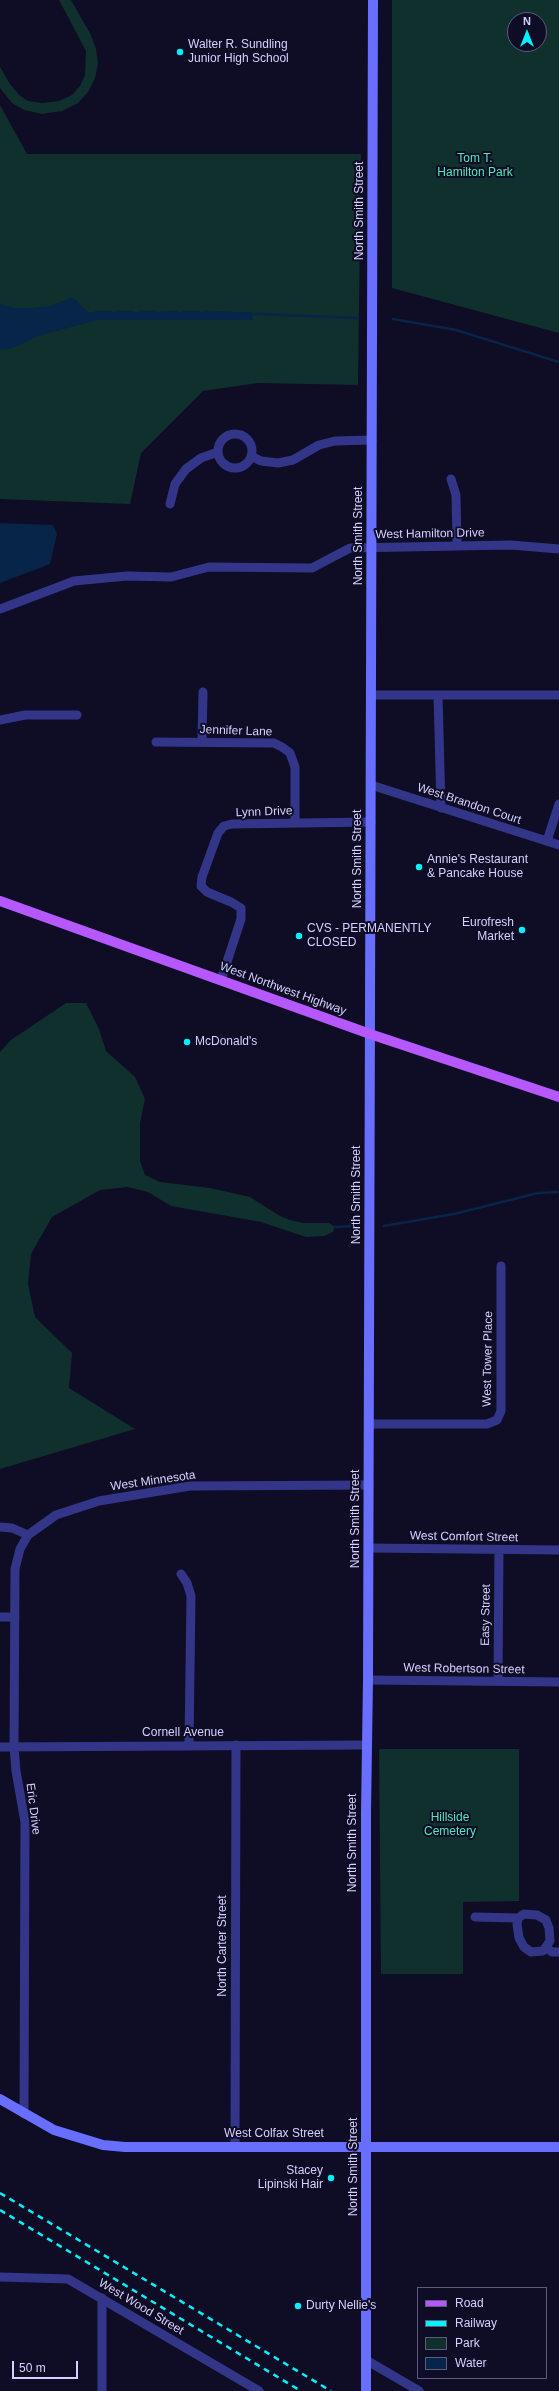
<!DOCTYPE html>
<style>
body{margin:0}
#map{position:relative;width:559px;height:2391px;overflow:hidden;background:#0f0c25;font-family:Helvetica,sans-serif}
canvas{display:block}
.legend{position:absolute;left:417px;top:2287px;width:130px;height:92px;box-sizing:border-box;background:#0f0c25;border:1px solid #5d5b7c;margin:0;padding:5px 7px;list-style:none;font-size:12px;color:#d3d1ff}
.legend li{display:flex;align-items:center;gap:8px;height:20px}
.legend b{width:20px;border:1px solid #5d5b7c}
.north{position:absolute;left:507px;top:12px;width:40px;height:40px;box-sizing:border-box;background:#0f0c25;border:1px solid #5d5b7c;border-radius:50%;rotate:0deg;font-size:11px;font-weight:700;line-height:16px;text-align:center;color:#d3d1ff}
.north::after{content:'';display:block;margin:auto;width:14px;height:18px;background:#00f3fc;clip-path:polygon(50% 0,100% 100%,50% 72%,0 100%)}
.scale{position:absolute;left:12px;top:2361px;width:66px;height:18px;box-sizing:border-box;border:2px solid #d3d1ff;border-top:0;padding-left:5px;font-size:12px;line-height:14px;white-space:nowrap;color:#d3d1ff;-webkit-text-stroke:3px #0f0c25;paint-order:stroke}
</style>
<div id="map">
<canvas width="559" height="2391"></canvas>
<ul class="legend">
<li><b style="height:5px;background:#b658ff"></b>Road</li>
<li><b style="height:5px;background:#00f3fc"></b>Railway</li>
<li><b style="height:11px;background:#0f302c"></b>Park</li>
<li><b style="height:11px;background:#072449"></b>Water</li>
</ul>
<div class="north">N</div>
<div class="scale">50 m</div>
</div>
<script>
const context = document.querySelector('canvas').getContext('2d');
context.lineJoin = 'round';
function fill(path, color) {
  context.fillStyle = color;
  context.fill(path, 'evenodd');
}
function toPath(rows) {
  const path = new Path2D();
  for (const r of rows) {
    if (r.length === 3) {
      path.moveTo(r[0] + r[2], r[1]);
      path.arc(r[0], r[1], r[2], 0, 2 * Math.PI);
      continue;
    }
    path.moveTo(r[0], r[1]);
    for (let i = 2; i < r.length; i += 2) path.lineTo(r[i], r[i + 1]);
  }
  return path;
}
function trace(path, color, width, dash) {
  context.strokeStyle = color;
  context.lineWidth = width;
  context.lineCap = dash ? 'butt' : 'round';
  context.setLineDash(dash || []);
  context.stroke(path);
}
function label(font, color, halo, rows, align = 'center') {
  context.font = font + ' Helvetica,sans-serif';
  context.lineWidth = 4;
  context.setLineDash([]);
  context.textBaseline = 'middle';
  context.strokeStyle = halo;
  context.fillStyle = color;
  for (const [text, x, y, turn = 0] of rows) {
    context.save();
    context.translate(x, y);
    context.rotate((+turn || 0) * Math.PI / 180);
    context.textAlign = isNaN(turn) ? turn : align;
    if (halo) context.strokeText(text, 0, 0);
    context.fillText(text, 0, 0);
    context.restore();
  }
}
fill(toPath([
 [59,0,71,0,91,35,96,49,98,64,95,78,88,92,78,103,62,111,42,114,24,110,12,103,0,88,0,67,10,84,19,95,28,101,42,103,59,101,72,95,80,86,85,75,86,51],
 [392,0,559,0,559,333,392,288],
 [515,20,539,20,539,44,515,44],
 [0,105,27,154,361,154,358,385,258,383,203,391,141,453,130,504,0,499],
 [66,1003,86,1003,99,1029,106,1051,135,1077,145,1099,140,1123,140,1161,145,1175,160,1182,210,1188,250,1197,280,1216,290,1220,304,1223,329,1223,335,1227,333,1232,324,1236,306,1237,261,1222,171,1206,148,1192,128,1187,100,1190,52,1217,31,1254,28,1284,35,1317,72,1353,69,1388,135,1429,0,1469,0,1052,11,1040],
 [379,1749,519,1749,519,1901,463,1902,463,1974,381,1974]
]), '#0f302c');
fill(toPath([
 [71,298,75,299,88,312,252,312,253,320,97,320,38,336,13,348,0,350,0,304,13,308,33,308,50,306],
 [0,523,53,525,57,534,50,564,0,583]
]), '#072449');
trace(toPath([
 [96,312,111,312],
 [118,312,133,312],
 [140,312,155,312],
 [162,312,177,312],
 [184,312,199,312],
 [206,312,358,318],
 [393,319,456,330,559,362],
 [384,1226,454,1214,538,1193,559,1192],
 [335,1227,354,1226]
]), '#072449', 2.5);
trace(toPath([
 [235,451,17],
 [251,456,261,461,278,463,293,460,319,445,335,441,372,440],
 [451,479,456,495,457,545],
 [170,504,175,484,186,469,201,458,218,452],
 [0,609,74,581,127,576,171,577,209,567,312,568,350,548,511,545,559,549],
 [371,695,559,695],
 [438,695,441,808],
 [0,720,25,715,77,715],
 [156,742,274,743,282,747,290,753,295,767,295,823],
 [202,742,203,692],
 [371,785,559,845],
 [547,841,559,804],
 [221,980,241,919,241,908,231,902,207,892,201,886,202,877,218,833,224,826,232,824,371,822],
 [369,1424,487,1424,497,1420,501,1411,501,1266],
 [0,1527,12,1528,28,1535,56,1515,99,1501,190,1486,369,1485],
 [369,1548,559,1550],
 [181,1574,187,1583,191,1596,189,1744],
 [0,1617,15,1617],
 [368,1680,559,1682],
 [498,1681,499,1550],
 [0,1747,366,1745],
 [524,1914,537,1915,546,1920,549,1928,550,1941,543,1951,531,1952,524,1947,519,1938,517,1924,518,1918,524,1914],
 [475,1917,518,1918],
 [547,1948,552,1952,559,1952],
 [24,2114,25,1822,16,1771,14,1747,15,1569,20,1549,28,1535],
 [235,2147,236,1745],
 [0,2277,68,2279,259,2391],
 [366,2360,419,2391],
 [102,2391,102,2298]
]), '#333688', 9);
trace(toPath([
 [0,2099,54,2130,103,2145,125,2147,559,2147],
 [366,2391,366,1812,368,1680,373,0]
]), '#686eff', 10);
trace(toPath([
 [0,901,370,1034,559,1097]
]), '#b658ff', 10);
trace(toPath([
 [0,2193,331,2391],
 [0,2210,301,2391]
]), '#00f3fc', 2.5, [6, 5]);
for (const [x, y, r, color] of [
 [180,52,4,"#00f3fc"],
 [419,867,4,"#00f3fc"],
 [522,930,4,"#00f3fc"],
 [299,936,4,"#00f3fc"],
 [187,1042,4,"#00f3fc"],
 [331,2178,4,"#00f3fc"],
 [298,2306,4,"#00f3fc"]
]) {
  const dot = new Path2D();
  dot.arc(x, y, r, 0, 2 * Math.PI);
  context.fillStyle = color;
  context.fill(dot);
  trace(dot, '#0f0c25', 1.5);
}
label('12px', '#d3d1ff', '#0f0c25', [
 ["Walter R. Sundling",188,45],
 ["Junior High School",188,59],
 ["Annie's Restaurant",427,860],
 ["& Pancake House",427,874],
 ["Eurofresh",514,923,"right"],
 ["Market",514,937,"right"],
 ["CVS - PERMANENTLY",307,929],
 ["CLOSED",307,943],
 ["McDonald's",195,1042],
 ["Stacey",323,2171,"right"],
 ["Lipinski Hair",323,2185,"right"],
 ["Durty Nellie's",306,2306]
], 'left');
label('12px', '#52e9ba', '#0f0c25', [
 ["Tom T.",475,159],
 ["Hamilton Park",475,173],
 ["Hillside",450,1818],
 ["Cemetery",450,1832]
]);
label('12px', '#d3d1ff', '#0f0c25', [
 ["North Smith Street",360,211,-90],
 ["West Hamilton Drive",430,534,-1],
 ["North Smith Street",359,536,-90],
 ["Jennifer Lane",236,731,2],
 ["West Brandon Court",469,804,18],
 ["Lynn Drive",264,812,-2],
 ["North Smith Street",358,859,-90],
 ["West Northwest Highway",283,989,20],
 ["North Smith Street",357,1195,-90],
 ["West Tower Place",488,1359,-89],
 ["West Minnesota",153,1481,-8],
 ["North Smith Street",356,1519,-90],
 ["West Comfort Street",464,1537,1],
 ["Easy Street",486,1615,-89],
 ["West Robertson Street",464,1669,1],
 ["Cornell Avenue",183,1733],
 ["Eric Drive",33,1809,83],
 ["North Smith Street",353,1843,-90],
 ["North Carter Street",223,1946,-90],
 ["West Colfax Street",274,2134],
 ["North Smith Street",354,2167,-90],
 ["West Wood Street",141,2307,31]
]);
</script>
